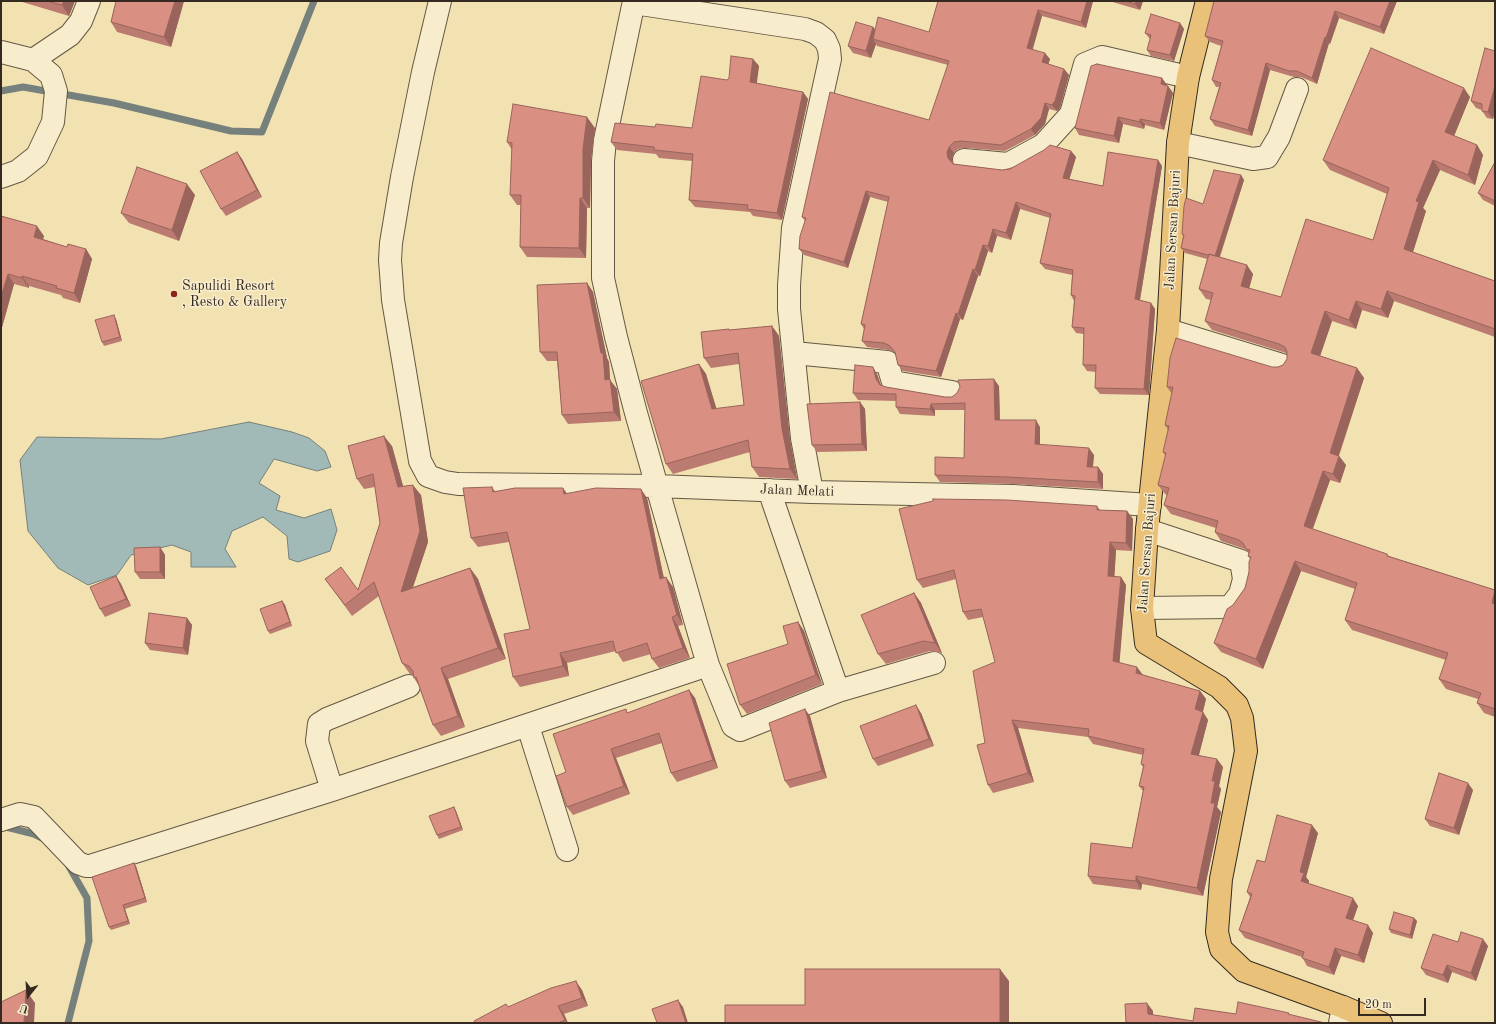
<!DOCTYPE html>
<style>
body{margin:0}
#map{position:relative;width:1496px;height:1024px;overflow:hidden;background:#f3e2b1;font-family:"Old Standard TT",serif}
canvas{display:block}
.frame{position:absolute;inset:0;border:2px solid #352a21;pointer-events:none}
.north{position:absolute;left:8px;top:976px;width:40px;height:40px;-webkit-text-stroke:3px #f7eccc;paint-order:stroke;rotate:197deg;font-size:11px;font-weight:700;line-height:16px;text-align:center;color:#352a21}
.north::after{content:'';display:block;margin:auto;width:14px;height:18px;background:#352a21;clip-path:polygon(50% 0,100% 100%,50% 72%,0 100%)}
.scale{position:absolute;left:1358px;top:998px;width:68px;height:18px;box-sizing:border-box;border:2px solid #352a21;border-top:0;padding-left:5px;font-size:12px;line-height:14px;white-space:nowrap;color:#352a21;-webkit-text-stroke:3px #f7eccc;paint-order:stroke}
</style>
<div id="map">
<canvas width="1496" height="1024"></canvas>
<div class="frame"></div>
<div class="north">U</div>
<div class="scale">20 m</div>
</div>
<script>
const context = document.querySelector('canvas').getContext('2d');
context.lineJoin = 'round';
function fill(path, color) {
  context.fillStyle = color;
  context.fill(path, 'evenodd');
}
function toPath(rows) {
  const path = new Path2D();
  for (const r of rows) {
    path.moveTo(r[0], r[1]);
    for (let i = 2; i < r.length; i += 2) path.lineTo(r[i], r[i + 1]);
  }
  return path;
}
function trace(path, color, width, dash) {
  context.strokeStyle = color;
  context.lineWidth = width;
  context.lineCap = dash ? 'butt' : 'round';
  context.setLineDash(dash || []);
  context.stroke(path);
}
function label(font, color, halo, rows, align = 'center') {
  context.font = font + ' "Old Standard TT",serif';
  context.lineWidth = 3;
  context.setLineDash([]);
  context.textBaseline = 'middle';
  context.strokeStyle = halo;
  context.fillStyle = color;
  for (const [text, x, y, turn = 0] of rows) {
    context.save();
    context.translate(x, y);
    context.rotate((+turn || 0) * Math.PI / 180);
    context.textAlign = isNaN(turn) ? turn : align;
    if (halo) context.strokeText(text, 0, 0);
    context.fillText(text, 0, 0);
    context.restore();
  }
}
const water = toPath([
 [249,422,292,432,309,438,325,451,331,467,317,471,274,459,259,483,280,496,276,510,304,518,331,509,337,530,330,551,298,562,289,559,287,536,263,517,232,531,225,549,236,567,191,567,191,552,172,545,131,555,117,575,88,585,58,568,28,531,20,460,37,437,161,439,249,422]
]);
fill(water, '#a1bab8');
trace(water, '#76807c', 1);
trace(toPath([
 [1,91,23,87,114,103,231,131,262,132,314,1],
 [2,826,34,834,44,839],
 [67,863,87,898,89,941,68,1023]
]), '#76807c', 7);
const minor = toPath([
 [440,1,423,72,402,177,391,243,390,260,393,300,420,461,428,476,445,482,458,484,657,486,812,492,1013,496,1150,505],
 [634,1,605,140,603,161,603,278,616,337,636,413,708,665,733,726,740,730,745,728,838,691,934,663],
 [634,3,805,29,816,33,825,40,829,49,830,59,793,228,789,285,789,309,802,438,812,492],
 [1,52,33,60,70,35,81,21,89,1],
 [1178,143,1253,159,1267,157,1279,137,1297,89],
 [964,160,1008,164,1043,145,1071,114,1085,64,1102,57,1188,77],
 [1,177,18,171,37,156,53,122,56,91,51,75,33,60],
 [1168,330,1282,365],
 [794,353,887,362,893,382,952,392],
 [769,490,838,691],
 [1142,608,1230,607,1240,594,1244,579,1241,561,1147,530],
 [528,726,567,850],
 [332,790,317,741,319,724,327,719,409,686],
 [1,820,20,814,34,817,78,863,86,866,90,866,332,790,708,665],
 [1340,1023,1343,1007]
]);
const major = toPath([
 [1207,1,1188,77,1178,143,1168,330,1147,530,1142,608,1146,643,1219,687,1237,705,1242,718,1246,751,1221,879,1217,932,1221,949,1244,971,1343,1007,1381,1023]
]);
trace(minor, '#645845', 24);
trace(major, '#352a21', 24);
trace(minor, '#f7eccc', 22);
trace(major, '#eac178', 22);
fill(toPath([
 [19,1,75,1,69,16],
 [116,1,184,1,171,47,117,32,111,22],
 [938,1,1093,1,1086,28,1042,16,1033,49,1050,59,1048,64,1064,69,1069,75,1060,108,1057,111,1049,109,1045,124,1035,135,1005,151,965,148,958,149,954,153,952,159,953,164,1002,170,1071,151,1076,157,1069,179,1103,186,1158,160,1162,166,1140,300,1151,303,1155,309,1149,395,1100,394,1095,388,1096,372,1087,371,1083,365,1084,334,1076,333,1072,327,1074,301,1071,295,1072,275,1045,269,1040,263,1050,218,1020,209,1011,240,997,236,992,253,988,251,980,276,978,276,963,320,960,319,941,377,903,371,898,365,895,352,888,350,867,347,862,341,864,329,861,324,888,202,870,197,848,268,804,255,799,249,805,221,802,217,929,120,948,65,877,46,876,44,871,58,853,53,848,46,873,27,875,29,929,32],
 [1109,1,1143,1,1140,10],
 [1214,1,1397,1,1384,34,1339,18,1330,44,1329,43,1317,84,1301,77,1294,77,1270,70,1252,136,1215,126,1210,119,1219,87,1216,87,1212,80,1221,46,1210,42,1205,36],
 [1180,23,1184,29,1174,61,1151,56,1147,50,1150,39,1149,38,1145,33],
 [1495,51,1495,111,1493,119,1487,118,1482,111,1482,110,1476,108,1471,101],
 [753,59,759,66,756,83,803,92,808,99,782,220,753,216,750,212,695,207,689,200,692,161,659,158,656,154,617,150,611,142,655,127,692,128,727,80],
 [1162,78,1167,86,1168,86,1173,93,1164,130,1145,125,1144,129,1123,124,1119,143,1079,135,1075,128],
 [1470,97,1454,136,1477,145,1483,155,1475,185,1440,170,1423,208,1426,211,1413,252,1495,281,1495,337,1394,301,1388,318,1362,310,1356,329,1332,321,1320,356,1357,368,1364,378,1339,456,1346,465,1340,483,1330,480,1313,529,1387,554,1389,556,1495,590,1495,717,1484,713,1477,703,1478,699,1446,689,1439,679,1446,660,1352,630,1345,620,1355,589,1301,571,1263,669,1221,652,1214,643,1233,605,1245,588,1249,572,1250,559,1248,556,1249,553,1245,549,1221,541,1215,532,1216,528,1171,514,1164,505,1167,495,1165,494,1158,485,1166,457,1163,452,1168,430,1165,425,1172,394,1167,387,1272,367,1278,367,1283,365,1287,359,1287,354,1286,353,1212,330,1205,321,1211,300,1206,299,1199,289,1207,259,1185,253,1181,248,1183,236,1182,234,1203,204,1241,175,1244,180,1220,257,1253,274,1249,289,1281,297,1373,240,1387,194,1330,170,1323,160],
 [595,128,591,160,590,208,587,208,586,258,527,257,520,247,521,205,517,205,510,195,512,150,507,142],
 [237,152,242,159,262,197,226,216,221,209],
 [1495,162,1495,206,1483,200,1478,193],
 [195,195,179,241,129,223,121,213],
 [1,216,44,236,43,239,67,247,86,249,92,259,80,303,63,298,61,295,29,286,29,288,14,284,1,331],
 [587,283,593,292,607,358,609,362,610,380,617,389,621,421,568,424,562,415,557,361,547,361,540,352],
 [116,319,122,341,104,346,102,342],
 [772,326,779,336,790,439,797,479,759,477,752,467,750,452,673,474,666,464,699,364,706,374,716,409,744,405,739,364,711,368,704,358,730,330],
 [877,374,881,385,886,387,945,397,952,397,999,386,1000,420,1040,427,1040,445,1094,455,1093,467,1098,467,1103,474,1103,489,1013,484,940,482,935,475,964,458,965,410,935,410,935,416,900,414,896,407,896,401,858,400,853,393],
 [860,402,865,409,867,451,817,452,812,445],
 [392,446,403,486,421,495,428,542,413,587,470,568,478,579,506,659,448,679,465,727,441,736,433,725,419,686,414,678,413,675,410,674,402,663,379,596,352,616,325,579,358,590,380,523,375,487,364,489,357,479],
 [492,487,495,491,563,488,567,494,647,498,664,578,673,587,683,625,678,626,690,658,659,668,652,659,651,654,623,662,616,651,567,663,569,676,520,687,513,677,530,629,509,542,478,547,471,538],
 [1097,506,1100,510,1127,511,1133,519,1132,551,1116,550,1114,577,1121,577,1126,585,1119,662,1143,675,1200,691,1206,699,1203,712,1208,720,1199,755,1223,767,1219,786,1221,789,1217,807,1221,812,1203,896,1142,884,1141,890,1093,884,1088,876,1132,848,1143,791,1139,786,1143,767,1141,764,1143,755,1093,744,1088,737,1018,728,1034,782,993,793,988,785,985,743,995,662,983,617,968,620,963,612,956,579,923,588,917,580],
 [160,547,165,555,165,579,140,579,135,572],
 [116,576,121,584,131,606,105,617,100,609],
 [914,593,921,603,942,653,930,651,886,664,878,654],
 [282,601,285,605,292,626,270,634,268,631],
 [187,618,192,625,188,655,150,650,145,643],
 [798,622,804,631,822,684,747,714,740,705,788,644],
 [689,690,695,698,718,768,677,782,671,773,662,743,616,758,630,794,573,815,567,807,566,772,628,713],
 [921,713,934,746,878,766,873,759],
 [810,716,827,778,790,788,785,781],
 [1473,790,1459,835,1430,826,1425,819],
 [456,811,463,830,439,839,437,835],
 [1318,833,1306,877,1309,881,1309,884,1358,906,1353,920,1373,933,1364,963,1341,956,1334,975,1307,966,1302,957,1245,938,1239,930,1250,897,1247,892,1265,862],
 [136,866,147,902,125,909,130,924,111,930,109,927],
 [1414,918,1417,921,1412,939,1391,933,1389,929],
 [1458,942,1488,946,1476,981,1452,972,1448,983,1426,975,1421,968],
 [582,990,588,1006,564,1014,568,1023,475,1023,506,1004,508,1007]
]), '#bb7b70');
fill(toPath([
 [64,1,75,1,69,16,62,5],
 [175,1,184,1,171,47,164,37],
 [1087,1,1093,1,1086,28,1081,22],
 [1136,1,1143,1,1140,10,1135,4],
 [1390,1,1397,1,1384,34,1380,27],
 [1038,10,1042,16,1031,54,1027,48],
 [1335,11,1339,18,1330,44,1326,38],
 [1180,23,1184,29,1174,61,1170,55],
 [873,27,878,34,873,39,876,44,871,58,866,51],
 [1325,37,1329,43,1317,84,1312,78],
 [1045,53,1050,59,1047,69,1042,62],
 [753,59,759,66,756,90,750,82],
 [1266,63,1270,70,1252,136,1248,130],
 [1064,69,1069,75,1060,108,1057,111,1052,105],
 [1162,78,1167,85,1165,91,1161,84],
 [1168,86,1173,93,1164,130,1160,123],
 [1495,86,1495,111,1493,119,1488,112],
 [1464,88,1470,97,1452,141,1445,132],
 [803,92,808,99,782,220,777,213],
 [1045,103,1049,109,1045,124,1035,135,1031,129],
 [587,117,595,128,591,160,590,208,583,198,583,149],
 [1118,117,1123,124,1119,143,1114,136],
 [1140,119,1145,125,1144,129,1140,122],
 [1477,145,1483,155,1475,185,1468,175],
 [949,147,954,153,952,159,953,165,948,158,947,153],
 [1071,151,1076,157,1068,184,1063,178],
 [237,152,242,159,262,197,257,190],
 [1158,160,1162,166,1139,305,1135,299],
 [1433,160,1440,170,1423,208,1426,211,1411,258,1404,249,1416,201],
 [1241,175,1244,180,1218,261,1215,257],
 [187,184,195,195,179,241,172,230],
 [866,191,870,197,848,268,844,262],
 [580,198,587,208,586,258,579,248],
 [1016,202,1020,209,1011,240,1006,233],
 [37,226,44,236,41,246,34,237],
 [993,229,997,236,992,253,988,246],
 [983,245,988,251,980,276,975,270],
 [86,249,92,259,80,303,74,293],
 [1247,265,1253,274,1247,296,1241,286],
 [973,269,978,276,963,320,958,314],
 [8,274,14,284,1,331,1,297],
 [22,276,29,286,29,288,22,278],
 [587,283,593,292,607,358,609,362,610,380,617,389,621,421,614,412,605,380,601,353],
 [1387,291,1394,301,1388,318,1381,309],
 [1356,301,1362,310,1356,329,1349,320],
 [1151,303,1155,309,1149,395,1144,389],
 [1325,311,1332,321,1318,362,1311,353],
 [956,313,960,319,941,377,936,371],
 [114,315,116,319,122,341,120,337],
 [772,326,779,336,790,439,797,479,790,469,782,429],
 [699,364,706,374,720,420,712,409],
 [873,367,877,374,881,386,876,379],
 [1357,368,1364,378,1336,463,1330,453],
 [994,379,999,386,1000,426,995,420],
 [860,402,865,409,867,451,862,444],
 [931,404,935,410,935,416,930,409],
 [1036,420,1040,427,1040,451,1035,444],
 [384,436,392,446,406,497,398,487],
 [1089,448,1094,455,1092,474,1087,467],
 [1339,456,1346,465,1340,483,1333,474],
 [1098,467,1103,474,1103,489,1098,482],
 [1323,471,1330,480,1310,535,1304,526],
 [413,485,421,495,428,542,408,602,401,592],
 [563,488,570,498,564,494],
 [641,489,647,498,666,589,660,579],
 [1127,511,1133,519,1132,551,1126,543],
 [1110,542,1116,550,1114,585,1108,576],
 [160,547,165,555,165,579,160,572],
 [1295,561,1301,571,1263,669,1256,659],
 [470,568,478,579,506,659,498,648],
 [116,576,121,584,131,606,126,599],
 [666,577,673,587,683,625,677,615],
 [1121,577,1126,585,1119,669,1113,661],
 [1495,590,1495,608,1492,603],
 [914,593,921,603,942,653,935,643],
 [282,601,285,605,292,626,290,622],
 [672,617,678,626,690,658,683,648],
 [187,618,192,625,188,655,183,648],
 [798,622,804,631,822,684,816,675],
 [560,653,567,663,569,676,563,666],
 [1137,667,1143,675,1136,673],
 [441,668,448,679,465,727,458,716],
 [689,690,695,698,718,768,713,760],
 [1200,691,1206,699,1201,718,1195,709],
 [916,705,921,713,934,746,929,739],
 [805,709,810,716,827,778,822,771],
 [1203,712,1208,720,1197,762,1191,754],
 [1012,720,1018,728,1034,782,1028,773],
 [611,749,616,758,630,794,624,786],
 [1217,759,1223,767,1219,786,1221,789,1217,807,1221,812,1203,896,1197,888,1211,803,1212,781],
 [1468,783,1473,790,1459,835,1454,828],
 [454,807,456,811,463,830,461,827],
 [1312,825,1318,833,1306,877,1309,881,1307,889,1301,881,1300,872],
 [134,863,136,866,147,902,145,898],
 [1136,876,1142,884,1141,890,1136,881],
 [1353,898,1358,906,1351,926,1346,918],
 [123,905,125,909,130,924,128,921],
 [1414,918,1417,921,1412,939,1410,935],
 [1368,925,1373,933,1364,963,1358,955],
 [1483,939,1488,946,1476,981,1471,973],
 [1335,948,1341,956,1334,975,1329,967],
 [1447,965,1452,972,1448,983,1443,975],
 [1000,969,1009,981,1009,1023,1000,1023],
 [576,981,582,990,588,1006,582,998],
 [26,990,35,1003,34,1023,24,1023],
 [678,1000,683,1007,688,1023,686,1023],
 [1147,1003,1153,1011,1153,1022,1148,1014],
 [558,1006,564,1014,568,1023,567,1023,565,1020]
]), '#98645b');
const building = toPath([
 [47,1,64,1,62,5,47,1],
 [116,1,175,1,164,37,111,22,116,1],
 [938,1,1087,1,1081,22,1038,10,1027,48,1045,53,1042,62,1064,69,1055,101,1052,105,1045,103,1041,118,1031,129,1001,145,961,141,954,142,949,147,947,153,948,158,953,164,1002,170,1010,169,1044,150,1050,145,1071,151,1063,178,1103,186,1108,152,1158,160,1135,299,1151,303,1144,389,1095,388,1096,365,1083,365,1084,328,1072,327,1075,296,1071,295,1073,270,1040,263,1051,214,1016,202,1006,233,993,229,988,246,983,245,975,270,973,269,958,314,956,313,936,371,898,365,895,352,890,346,884,343,862,341,865,325,861,324,889,197,866,191,844,262,799,249,800,236,806,218,802,217,830,92,929,120,949,61,873,39,878,17,929,32,938,1],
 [1126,1,1136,1,1135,4,1126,1],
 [1214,1,1390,1,1380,27,1335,11,1326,38,1325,37,1312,78,1297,71,1289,71,1266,63,1248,130,1210,119,1221,83,1212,80,1223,41,1205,36,1214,1],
 [1151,14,1180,23,1170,55,1147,50,1151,35,1145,33,1151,14],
 [856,22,873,27,866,51,848,46,856,22],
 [1371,48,1464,88,1445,132,1477,145,1468,175,1433,160,1416,201,1419,202,1404,249,1495,281,1495,329,1387,291,1381,309,1356,301,1349,320,1325,311,1311,353,1357,368,1330,453,1339,456,1333,474,1323,471,1304,526,1387,554,1387,556,1495,590,1492,603,1495,604,1495,709,1477,703,1481,693,1439,679,1448,653,1345,620,1357,583,1295,561,1256,659,1214,643,1227,609,1233,605,1245,588,1249,572,1249,562,1251,557,1248,556,1250,550,1246,549,1243,543,1239,540,1215,532,1218,521,1164,505,1169,488,1158,485,1166,453,1163,452,1169,426,1165,425,1173,387,1167,387,1170,358,1176,338,1272,367,1278,367,1283,365,1287,359,1287,352,1285,347,1279,344,1205,321,1213,293,1199,289,1209,254,1247,265,1241,286,1281,297,1306,219,1373,240,1389,188,1323,160,1371,48],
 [1485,48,1495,51,1495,86,1488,112,1482,111,1482,104,1471,101,1485,48],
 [731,56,753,59,750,82,803,92,777,213,747,209,748,205,689,200,693,154,654,150,654,147,611,142,615,123,655,127,656,124,692,128,701,76,727,80,729,78,731,56],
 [1097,64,1162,78,1161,84,1168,86,1160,123,1140,119,1140,122,1118,117,1114,136,1075,128,1091,66,1097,64],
 [513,104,587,117,583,149,583,198,580,198,579,248,520,247,521,195,510,195,512,143,507,142,513,104],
 [237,152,257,190,221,209,200,171,237,152],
 [1495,162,1495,201,1478,193,1495,162],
 [137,167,187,184,172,230,121,213,137,167],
 [1214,170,1241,175,1215,256,1209,254,1208,255,1181,248,1184,235,1182,234,1184,206,1186,198,1203,204,1214,170],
 [1,216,37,226,34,237,67,247,68,244,86,249,74,293,56,288,57,286,22,276,22,278,8,274,1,297,1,216],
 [587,283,601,353,603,353,605,380,610,379,614,412,562,415,557,352,540,352,537,285,587,283],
 [114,315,120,337,102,342,95,320,114,315],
 [772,326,782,429,790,469,752,467,748,440,666,464,641,381,699,364,712,409,744,405,738,353,704,358,701,332,729,329,729,330,772,326],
 [855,365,873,367,876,379,880,385,886,387,945,397,952,397,957,393,960,387,958,380,994,379,995,420,1036,420,1035,444,1089,448,1087,467,1098,467,1098,482,1008,477,935,475,935,457,964,458,965,403,931,404,930,409,896,407,896,394,853,393,855,365],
 [860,402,862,444,812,445,807,404,860,402],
 [384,436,398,487,413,485,420,531,401,592,470,568,498,648,441,668,458,716,433,725,416,677,414,678,413,671,409,666,402,663,374,582,345,605,325,579,341,567,358,590,380,523,373,474,357,479,348,446,384,436],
 [492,487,493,492,515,488,563,488,564,494,596,488,641,489,660,579,666,577,677,615,672,617,683,648,652,659,647,643,616,653,613,641,560,653,563,666,513,677,504,634,530,629,507,532,471,538,463,488,492,487],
 [933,499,1007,500,1097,506,1097,510,1127,511,1126,543,1110,542,1108,576,1121,577,1113,661,1137,667,1136,673,1200,691,1195,709,1203,712,1191,754,1217,759,1212,781,1215,781,1211,803,1215,803,1197,888,1136,876,1136,881,1088,876,1091,843,1132,848,1144,787,1139,786,1144,765,1141,764,1144,749,1088,736,1089,729,1012,720,1028,773,988,785,977,745,985,743,973,671,995,662,981,609,963,612,954,570,917,580,899,509,933,501,933,499],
 [160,547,160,572,135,572,134,548,160,547],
 [116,576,126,599,100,609,90,587,116,576],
 [914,593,935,643,923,641,878,654,861,615,914,593],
 [282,601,290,622,268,631,260,609,282,601],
 [149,613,187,618,183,648,145,643,149,613],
 [798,622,816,675,740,705,727,664,788,644,783,626,798,622],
 [689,690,713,760,671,773,659,733,611,749,624,786,567,807,556,776,566,772,553,734,626,709,627,713,689,690],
 [916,705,929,739,873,759,860,726,916,705],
 [805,709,822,771,785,781,769,723,805,709],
 [1439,773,1468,783,1454,828,1425,819,1439,773],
 [454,807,461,827,437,835,429,816,454,807],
 [1277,815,1312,825,1300,872,1304,873,1301,881,1353,898,1346,918,1368,925,1358,955,1335,948,1329,967,1302,958,1304,952,1239,930,1252,894,1247,892,1257,860,1265,862,1277,815],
 [134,863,145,898,123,905,128,921,109,927,92,877,134,863],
 [1394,912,1414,918,1410,935,1389,929,1394,912],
 [1461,932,1483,939,1471,973,1447,965,1443,975,1421,968,1433,934,1458,942,1461,932],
 [805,969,1000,969,1000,1023,725,1023,725,1005,805,1005,805,969],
 [576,981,582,998,558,1006,565,1020,558,1023,475,1023,474,1021,506,1004,508,1007,551,988,576,981],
 [26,990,24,1023,1,1023,1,1002,26,990],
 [678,1000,686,1023,657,1023,652,1009,678,1000],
 [1238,1002,1289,1013,1288,1014,1325,1023,1126,1023,1125,1004,1147,1003,1148,1014,1193,1021,1195,1008,1236,1014,1238,1002]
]);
fill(building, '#d98f82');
trace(building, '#98645b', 1);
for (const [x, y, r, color] of [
 [174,294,4,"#8f2418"]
]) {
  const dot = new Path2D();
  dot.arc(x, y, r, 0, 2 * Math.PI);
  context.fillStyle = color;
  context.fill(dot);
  trace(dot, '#f7eccc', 1.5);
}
label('14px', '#352a21', '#f7eccc', [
 ["Jalan Sersan Bajuri",1173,230,-87],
 ["Jalan Melati",797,491,2],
 ["Jalan Sersan Bajuri",1147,553,-86]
]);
label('14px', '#352a21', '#f7eccc', [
 ["Sapulidi Resort",182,286],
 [", Resto & Gallery",182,302]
], 'left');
</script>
